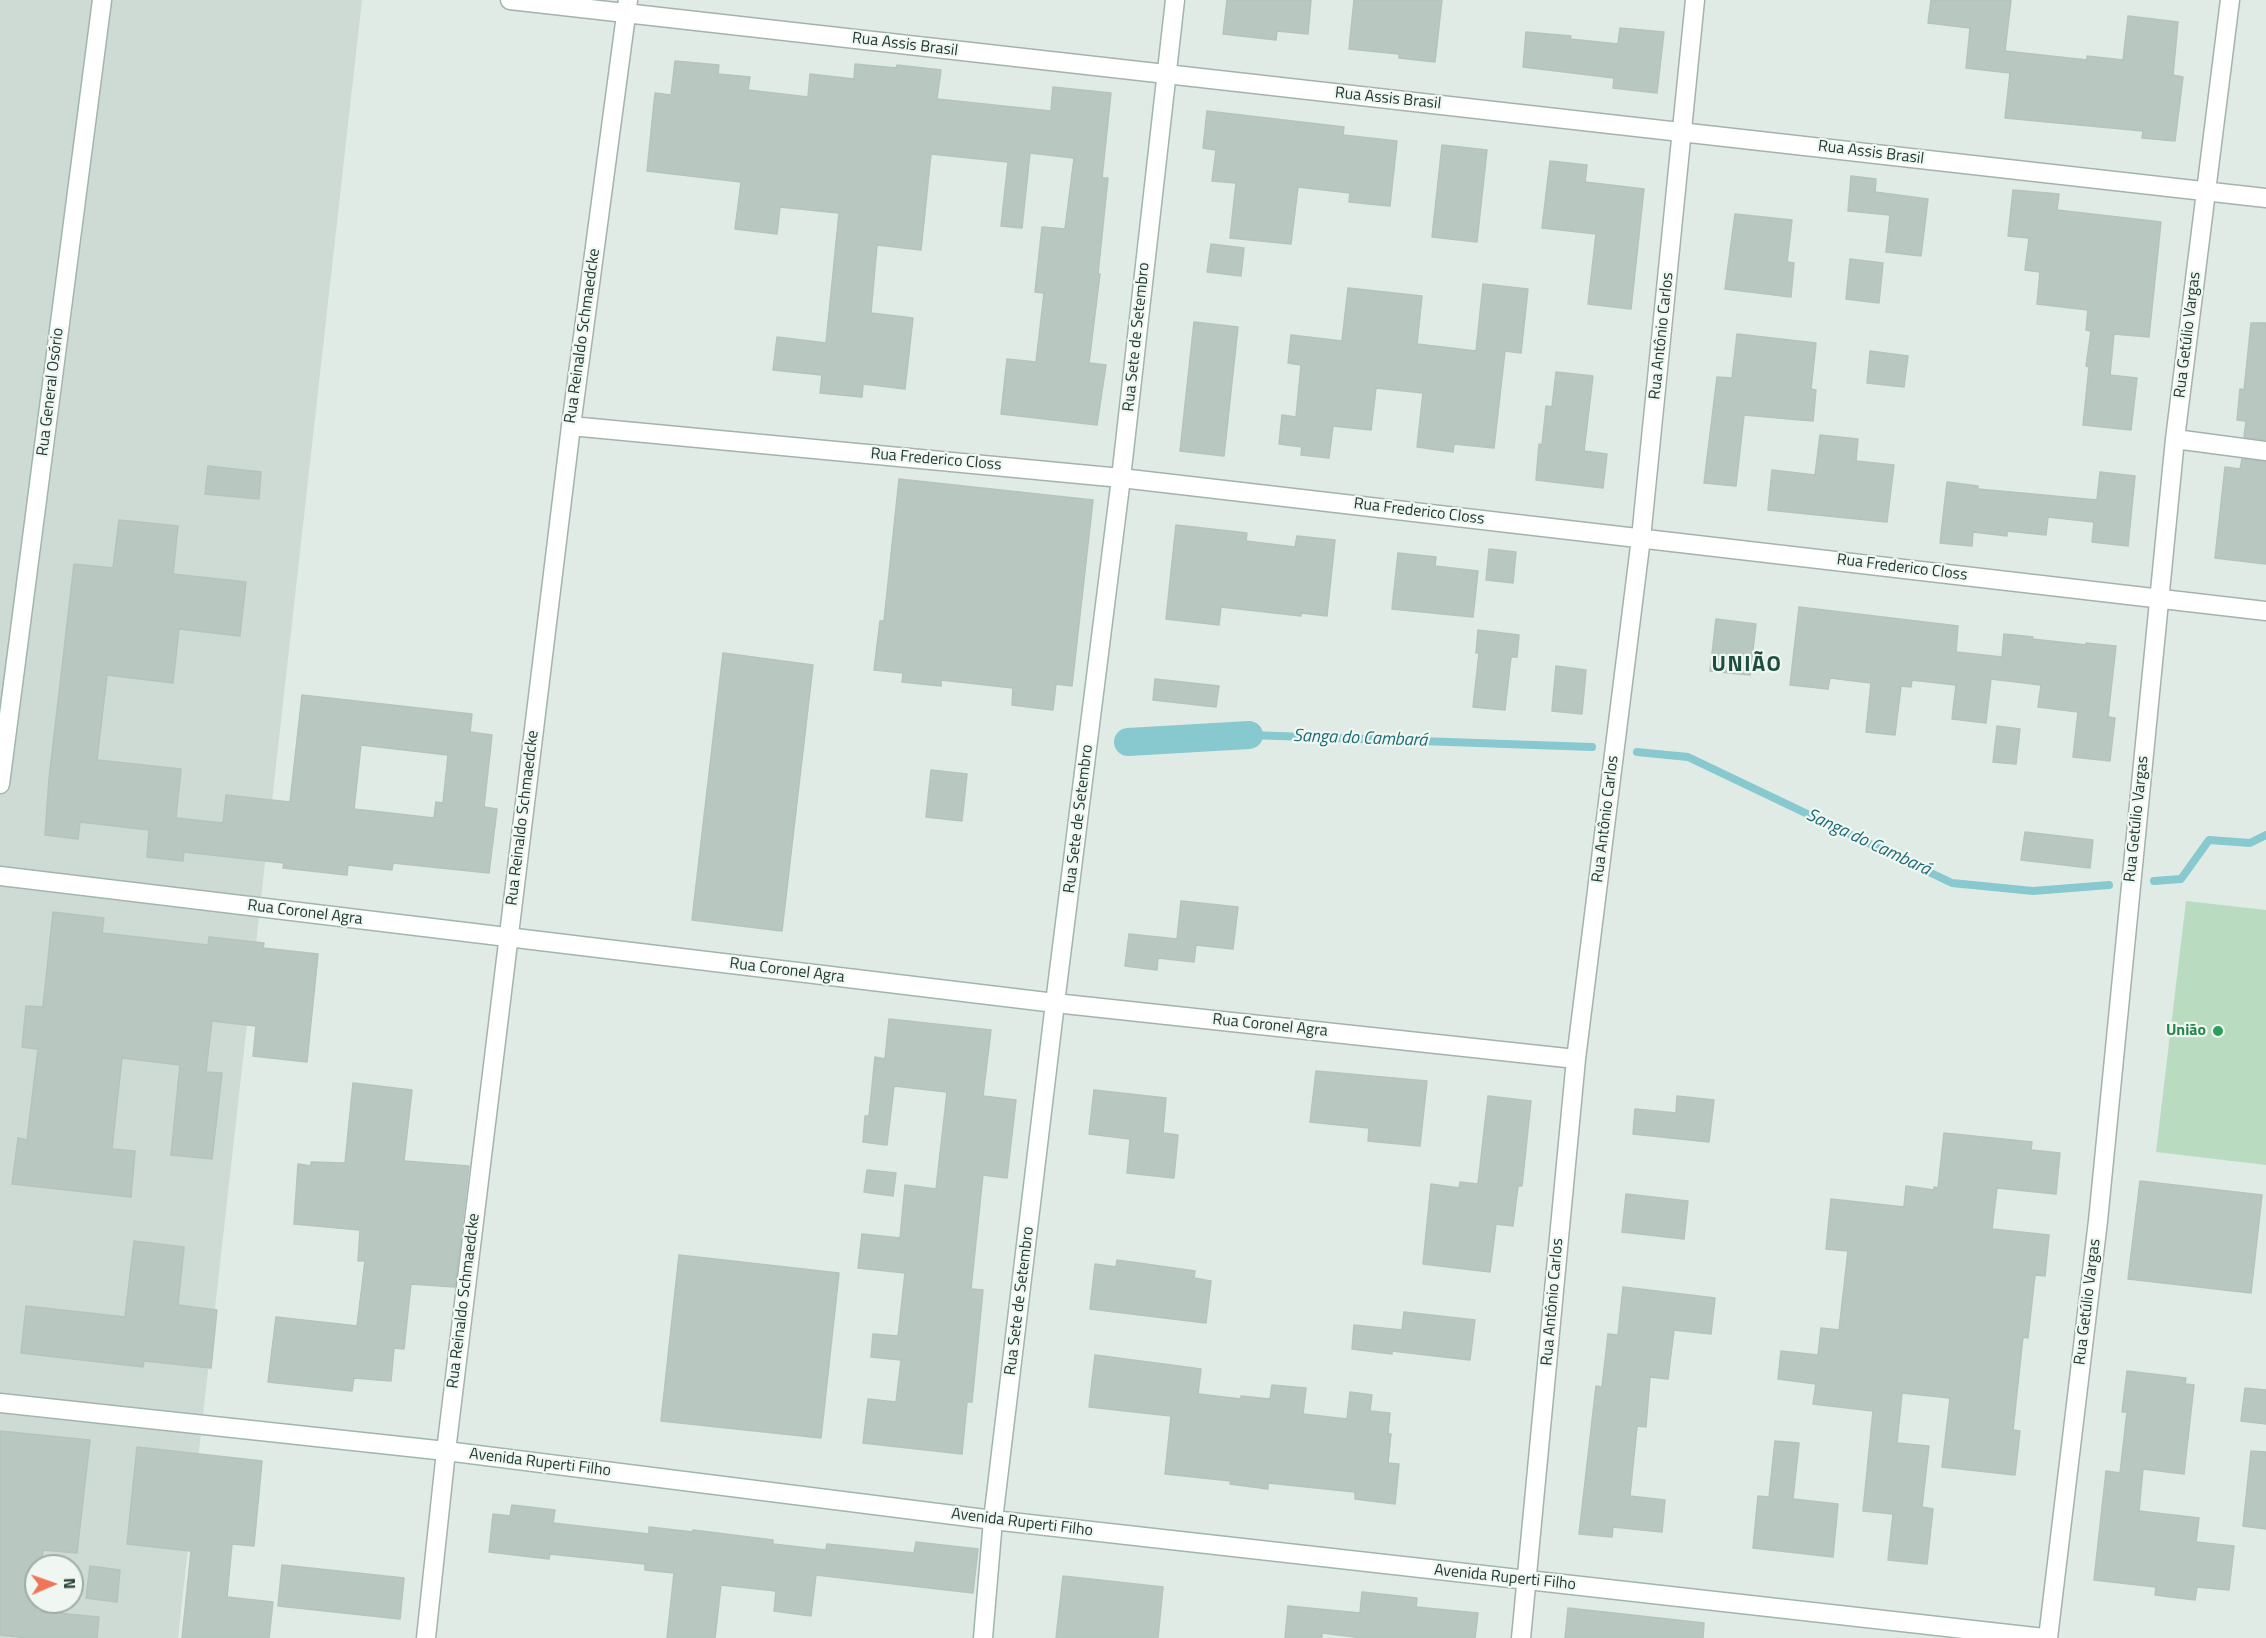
<!DOCTYPE html>
<meta charset="utf-8">
<style>
body{margin:0}
#map{position:relative;width:2266px;height:1638px;overflow:hidden;background:#e0ebe5;font-family:"Titillium Web",sans-serif}
canvas{display:block}
.north{position:absolute;left:24px;top:1554px;width:60px;height:60px;box-sizing:border-box;background:#f0f7f3;border:2px solid #9daca6;border-radius:50%;rotate:88deg;font-size:16px;font-weight:700;line-height:24px;text-align:center;color:#213b32}
.north::after{content:'';display:block;margin:auto;width:21px;height:27px;background:#f07458;clip-path:polygon(50% 0,100% 100%,50% 72%,0 100%)}
</style>
<div id="map">
<canvas width="2266" height="1638"></canvas>
<div class="north">N</div>
</div>
<script>
const context = document.querySelector('canvas').getContext('2d');
context.lineJoin = 'round';
function fill(path, color) {
  context.fillStyle = color;
  context.fill(path, 'evenodd');
}
function toPath(rows) {
  const path = new Path2D();
  for (const r of rows) {
    path.moveTo(r[0], r[1]);
    for (let i = 2; i < r.length; i += 2) path.lineTo(r[i], r[i + 1]);
  }
  return path;
}
function trace(path, color, width, dash) {
  context.strokeStyle = color;
  context.lineWidth = width;
  context.lineCap = dash ? 'butt' : 'round';
  context.setLineDash(dash || []);
  context.stroke(path);
}
function label(font, color, halo, rows, align = 'center') {
  context.font = font + ' "Titillium Web",sans-serif';
  context.lineWidth = 4.5;
  context.setLineDash([]);
  context.textBaseline = 'middle';
  context.strokeStyle = halo;
  context.fillStyle = color;
  for (const [text, x, y, turn = 0] of rows) {
    context.save();
    context.translate(x, y);
    context.rotate((+turn || 0) * Math.PI / 180);
    context.textAlign = isNaN(turn) ? turn : align;
    if (halo) context.strokeText(text, 0, 0);
    context.fillText(text, 0, 0);
    context.restore();
  }
}
fill(toPath([
 [0,0,362,0,178,1638,0,1638],
 [36,1566,72,1566,72,1602,36,1602]
]), '#cedbd4');
fill(toPath([
 [2186,901,2266,910,2266,1165,2156,1152]
]), '#b9dcc0');
trace(toPath([
 [1249,735,1592,747],
 [1637,752,1688,757,1952,883,2033,891,2109,885],
 [2154,881,2181,879,2209,840,2250,843,2266,835]
]), '#88c9d0', 8);
trace(toPath([
 [1128,742,1249,735]
]), '#88c9d0', 28);
const building = toPath([
 [1227,0,1311,0,1308,34,1277,31,1276,40,1223,34,1227,0],
 [1354,0,1442,0,1435,62,1399,58,1399,54,1349,49,1354,0],
 [1931,0,2011,0,2005,51,2087,60,2087,56,2123,60,2128,16,2178,22,2173,75,2183,77,2175,141,2142,138,2143,131,2005,118,2010,73,1966,68,1970,28,1928,23,1931,0],
 [1620,28,1664,32,1657,93,1613,88,1614,78,1523,67,1526,32,1571,36,1570,39,1618,44,1620,28],
 [675,61,719,65,718,74,750,77,748,90,808,97,810,74,854,79,855,64,896,68,897,65,941,70,937,99,1051,111,1053,87,1111,93,1102,178,1108,178,1098,274,1100,274,1089,363,1106,365,1097,425,1001,414,1007,359,1036,362,1044,293,1035,292,1042,227,1065,229,1074,158,1030,153,1022,228,1001,226,1008,162,931,154,921,250,877,245,871,313,913,318,905,389,863,384,862,397,820,393,822,375,773,370,777,337,826,343,839,213,780,207,777,234,735,229,741,182,647,171,655,93,671,95,675,61],
 [1207,111,1344,127,1343,135,1397,141,1390,206,1349,202,1350,193,1298,187,1291,244,1230,238,1236,183,1212,181,1216,150,1203,148,1207,111],
 [1442,145,1487,150,1477,242,1432,237,1442,145],
 [1550,161,1587,165,1585,182,1644,189,1631,309,1588,304,1596,234,1542,228,1550,161],
 [1851,176,1876,179,1875,192,1928,199,1921,256,1886,252,1890,215,1848,211,1851,176],
 [2013,190,2059,194,2057,210,2161,222,2149,337,2114,334,2110,375,2137,378,2131,430,2083,425,2089,367,2086,366,2091,331,2086,330,2088,310,2037,304,2040,272,2025,270,2029,238,2008,236,2013,190],
 [1735,214,1792,220,1787,262,1794,263,1791,297,1725,289,1735,214],
 [1211,244,1244,248,1241,276,1207,272,1211,244],
 [1850,259,1883,263,1879,303,1846,299,1850,259],
 [1483,284,1528,289,1521,353,1505,351,1494,448,1454,444,1453,452,1417,447,1423,393,1376,388,1371,430,1333,426,1329,458,1301,455,1302,447,1279,444,1282,415,1296,417,1301,365,1288,363,1291,335,1342,341,1348,288,1422,296,1417,344,1476,351,1483,284],
 [1194,322,1238,327,1224,456,1180,451,1194,322],
 [2251,323,2266,323,2266,440,2244,437,2246,421,2237,420,2240,389,2244,390,2251,323],
 [1737,334,1816,343,1811,389,1816,390,1813,421,1744,415,1736,486,1704,483,1717,377,1732,378,1737,334],
 [1870,351,1908,356,1904,387,1867,383,1870,351],
 [1556,372,1593,376,1584,451,1607,454,1603,488,1536,480,1539,444,1542,445,1546,406,1552,407,1556,372],
 [1820,435,1858,439,1856,461,1894,465,1887,522,1768,510,1772,470,1815,475,1820,435],
 [2242,459,2266,462,2266,564,2215,558,2225,467,2240,469,2242,459],
 [208,466,261,472,259,499,205,494,208,466],
 [2100,472,2135,476,2128,546,2092,542,2094,522,2048,517,2046,535,2007,531,2007,536,1973,532,1972,546,1940,543,1947,482,1978,486,1978,489,2097,500,2100,472],
 [899,479,1093,500,1072,686,1056,684,1053,710,1012,705,1013,688,941,680,941,686,902,682,903,673,874,670,880,621,884,621,899,479],
 [119,520,178,526,173,574,246,582,240,636,179,629,173,683,107,675,97,760,181,769,176,818,223,823,226,795,290,802,302,695,472,714,470,732,492,735,484,807,497,809,489,873,393,863,392,870,348,865,347,875,283,868,284,863,184,852,183,861,147,857,149,830,80,822,78,839,45,835,49,779,74,564,113,568,119,520],
 [361,745,448,755,443,803,436,802,434,818,354,809,361,745],
 [1176,525,1247,533,1246,541,1295,547,1297,536,1335,540,1327,616,1301,613,1301,616,1221,607,1219,625,1166,619,1176,525],
 [1489,549,1516,552,1513,583,1486,580,1489,549],
 [1398,553,1436,557,1435,566,1478,571,1473,617,1392,609,1398,553],
 [1799,607,1958,626,1956,652,2002,657,2004,634,2033,637,2032,639,2087,645,2086,643,2116,646,2108,717,2115,718,2110,761,2073,757,2078,712,2038,707,2041,685,1991,679,1986,723,1952,719,1956,685,1912,680,1911,687,1901,686,1895,735,1866,732,1871,683,1830,678,1828,689,1790,685,1799,607],
 [1716,619,1756,624,1750,675,1710,671,1716,619],
 [1478,630,1519,635,1517,657,1511,657,1505,710,1473,707,1479,653,1476,653,1478,630],
 [723,653,813,665,782,931,692,920,723,653],
 [1556,666,1586,670,1582,714,1552,711,1556,666],
 [1155,679,1219,686,1216,707,1153,700,1155,679],
 [1997,726,2020,729,2016,764,1993,762,1997,726],
 [931,770,967,774,962,821,926,817,931,770],
 [2025,832,2093,840,2090,868,2021,860,2025,832],
 [1181,901,1238,907,1233,949,1196,945,1194,962,1158,958,1157,970,1125,966,1129,934,1177,939,1181,901],
 [53,912,104,918,102,933,208,945,209,937,264,943,263,948,318,954,307,1062,253,1056,256,1026,212,1021,206,1072,222,1073,212,1159,171,1155,180,1065,122,1058,112,1149,135,1151,131,1197,12,1184,18,1138,27,1140,38,1049,22,1047,26,1006,43,1007,53,912],
 [889,1019,991,1030,983,1096,1016,1100,1007,1178,983,1175,971,1289,983,1290,972,1402,967,1402,962,1454,863,1443,868,1399,896,1402,901,1360,871,1357,873,1334,898,1336,905,1273,858,1268,862,1234,900,1238,905,1185,936,1189,947,1092,894,1086,887,1145,863,1142,865,1116,869,1116,875,1057,885,1059,889,1019],
 [1316,1071,1427,1081,1420,1146,1368,1141,1369,1128,1310,1122,1316,1071],
 [353,1083,412,1090,404,1161,469,1166,455,1287,411,1284,404,1349,394,1348,391,1381,354,1378,352,1391,268,1382,276,1317,357,1326,365,1261,358,1261,360,1230,294,1224,298,1164,311,1166,311,1162,345,1163,353,1083],
 [1094,1090,1166,1098,1163,1133,1178,1135,1174,1178,1127,1173,1130,1139,1089,1134,1094,1090],
 [1488,1096,1531,1101,1522,1186,1518,1186,1513,1226,1496,1224,1490,1272,1423,1264,1431,1184,1459,1188,1460,1182,1478,1184,1488,1096],
 [1677,1096,1714,1100,1709,1142,1633,1134,1635,1109,1676,1113,1677,1096],
 [1944,1133,2032,1142,2031,1150,2060,1153,2056,1194,1997,1188,1992,1229,2049,1235,2045,1276,2035,1275,2028,1338,2023,1337,2013,1430,2020,1431,2015,1475,1942,1467,1950,1398,1902,1393,1897,1443,1929,1446,1922,1507,1933,1509,1927,1564,1888,1560,1893,1514,1863,1511,1873,1411,1813,1404,1816,1384,1778,1379,1781,1351,1818,1355,1821,1328,1839,1330,1848,1251,1826,1249,1831,1199,1904,1207,1906,1186,1934,1190,1934,1187,1938,1188,1944,1133],
 [867,1170,896,1173,893,1196,864,1192,867,1170],
 [2140,1181,2262,1195,2251,1293,2128,1279,2140,1181],
 [1626,1194,1688,1201,1684,1239,1622,1232,1626,1194],
 [134,1241,184,1247,178,1305,217,1310,211,1368,144,1361,143,1367,21,1353,26,1306,125,1317,134,1241],
 [679,1255,839,1273,821,1438,661,1421,679,1255],
 [1117,1260,1195,1271,1194,1278,1211,1281,1206,1323,1090,1309,1095,1264,1116,1267,1117,1260],
 [1623,1287,1715,1298,1711,1334,1674,1330,1668,1379,1650,1377,1646,1427,1637,1426,1630,1496,1665,1500,1662,1532,1613,1527,1612,1537,1579,1534,1596,1386,1602,1387,1608,1334,1618,1335,1623,1287],
 [1404,1312,1475,1320,1470,1360,1392,1351,1392,1354,1352,1349,1354,1325,1402,1330,1404,1312],
 [1095,1355,1201,1369,1198,1394,1241,1399,1241,1396,1270,1399,1272,1385,1306,1388,1303,1414,1347,1419,1350,1392,1372,1395,1370,1411,1390,1413,1388,1434,1391,1434,1388,1463,1399,1464,1395,1504,1355,1499,1355,1492,1268,1483,1268,1489,1230,1484,1231,1481,1165,1474,1171,1416,1089,1407,1095,1355],
 [2127,1371,2186,1378,2185,1384,2194,1385,2184,1474,2143,1469,2139,1511,2199,1518,2196,1542,2234,1546,2229,1590,2197,1587,2195,1600,2155,1595,2156,1587,2094,1580,2106,1471,2120,1473,2127,1412,2122,1412,2127,1371],
 [2245,1388,2266,1390,2266,1424,2241,1421,2245,1388],
 [0,1431,90,1440,77,1553,43,1550,41,1566,36,1566,36,1611,99,1617,97,1638,29,1638,0,1635,0,1431],
 [1775,1441,1799,1443,1793,1499,1838,1504,1833,1557,1753,1548,1758,1496,1769,1497,1775,1441],
 [137,1447,262,1461,254,1546,232,1544,227,1597,273,1602,269,1638,182,1638,191,1551,127,1544,137,1447],
 [2251,1451,2266,1452,2266,1529,2243,1526,2251,1451],
 [512,1505,555,1510,553,1523,649,1534,649,1527,693,1532,693,1530,773,1540,773,1544,826,1550,827,1544,914,1553,916,1542,978,1549,973,1593,816,1575,811,1616,774,1611,776,1591,721,1585,715,1638,667,1638,674,1573,645,1570,645,1564,550,1554,549,1559,489,1552,493,1514,510,1516,512,1505],
 [282,1565,404,1578,400,1619,278,1606,282,1565],
 [90,1566,120,1570,117,1602,86,1598,90,1566],
 [1063,1576,1163,1587,1158,1638,1056,1638,1063,1576],
 [1362,1592,1417,1598,1416,1607,1478,1613,1475,1638,1363,1638,1322,1633,1322,1638,1285,1638,1288,1606,1360,1613,1362,1592],
 [1568,1608,1704,1623,1703,1638,1565,1638,1568,1608]
]);
fill(building, '#b8c8c1');
trace(building, '#b3c4bc', 1.5);
const street = toPath([
 [510,0,2266,198],
 [571,426,1121,478,2266,611],
 [2175,439,2266,451],
 [1055,1003,1576,1059],
 [426,1638,446,1451,571,426,628,0],
 [1521,1638,1576,1059,1641,538,1695,0],
 [2048,1638,2098,1221,2175,439,2230,0]
]);
const secondary = toPath([
 [0,784,102,0],
 [0,876,1055,1003],
 [0,1403,446,1451,993,1520,2044,1638],
 [983,1638,993,1520,1055,1003,1121,478,1175,0]
]);
trace(street, '#a3b3ac', 21);
trace(secondary, '#9fb6ad', 21);
trace(street, '#fff', 18);
trace(secondary, '#fff', 18);
for (const [x, y, r, color] of [
 [2218,1031,6,"#2e9e5b"]
]) {
  const dot = new Path2D();
  dot.arc(x, y, r, 0, 2 * Math.PI);
  context.fillStyle = color;
  context.fill(dot);
  trace(dot, '#f0f7f3', 2);
}
label('16px', '#213b32', '#f0f7f3', [
 ["Rua Assis Brasil",905,45,7],
 ["Rua Assis Brasil",1388,99,6],
 ["Rua Assis Brasil",1871,153,7],
 ["Rua Getúlio Vargas",2188,335,-83],
 ["Rua Reinaldo Schmaedcke",583,336,-82],
 ["Rua Antônio Carlos",1662,336,-84],
 ["Rua Sete de Setembro",1137,337,-84],
 ["Rua General Osório",51,392,-83],
 ["Rua Frederico Closs",936,460,5],
 ["Rua Frederico Closs",1419,512,7],
 ["Rua Frederico Closs",1902,568,7],
 ["Rua Reinaldo Schmaedcke",523,818,-83],
 ["Rua Sete de Setembro",1079,819,-83],
 ["Rua Antônio Carlos",1606,819,-83],
 ["Rua Getúlio Vargas",2137,819,-84],
 ["Rua Coronel Agra",305,913,7],
 ["Rua Coronel Agra",787,971,7],
 ["Rua Coronel Agra",1270,1026,6],
 ["Rua Reinaldo Schmaedcke",464,1301,-83],
 ["Rua Sete de Setembro",1020,1301,-83],
 ["Rua Antônio Carlos",1553,1302,-85],
 ["Rua Getúlio Vargas",2088,1302,-83],
 ["Avenida Ruperti Filho",540,1463,7],
 ["Avenida Ruperti Filho",1022,1523,7],
 ["Avenida Ruperti Filho",1505,1578,6]
]);
label('bold 16px', '#27864d', '#f0f7f3', [
 ["União",2206,1031]
], 'right');
label('italic 18px', '#1c6c76', '#f0f7f3', [
 ["Sanga do Cambará",1360,739,2],
 ["Sanga do Cambará",1868,843,25]
]);
context.letterSpacing = '1.5px';
label('bold 22px', '#1d4d3e', '#f0f7f3', [
 ["UNIÃO",1747,666]
]);
context.letterSpacing = '0px';
</script>
